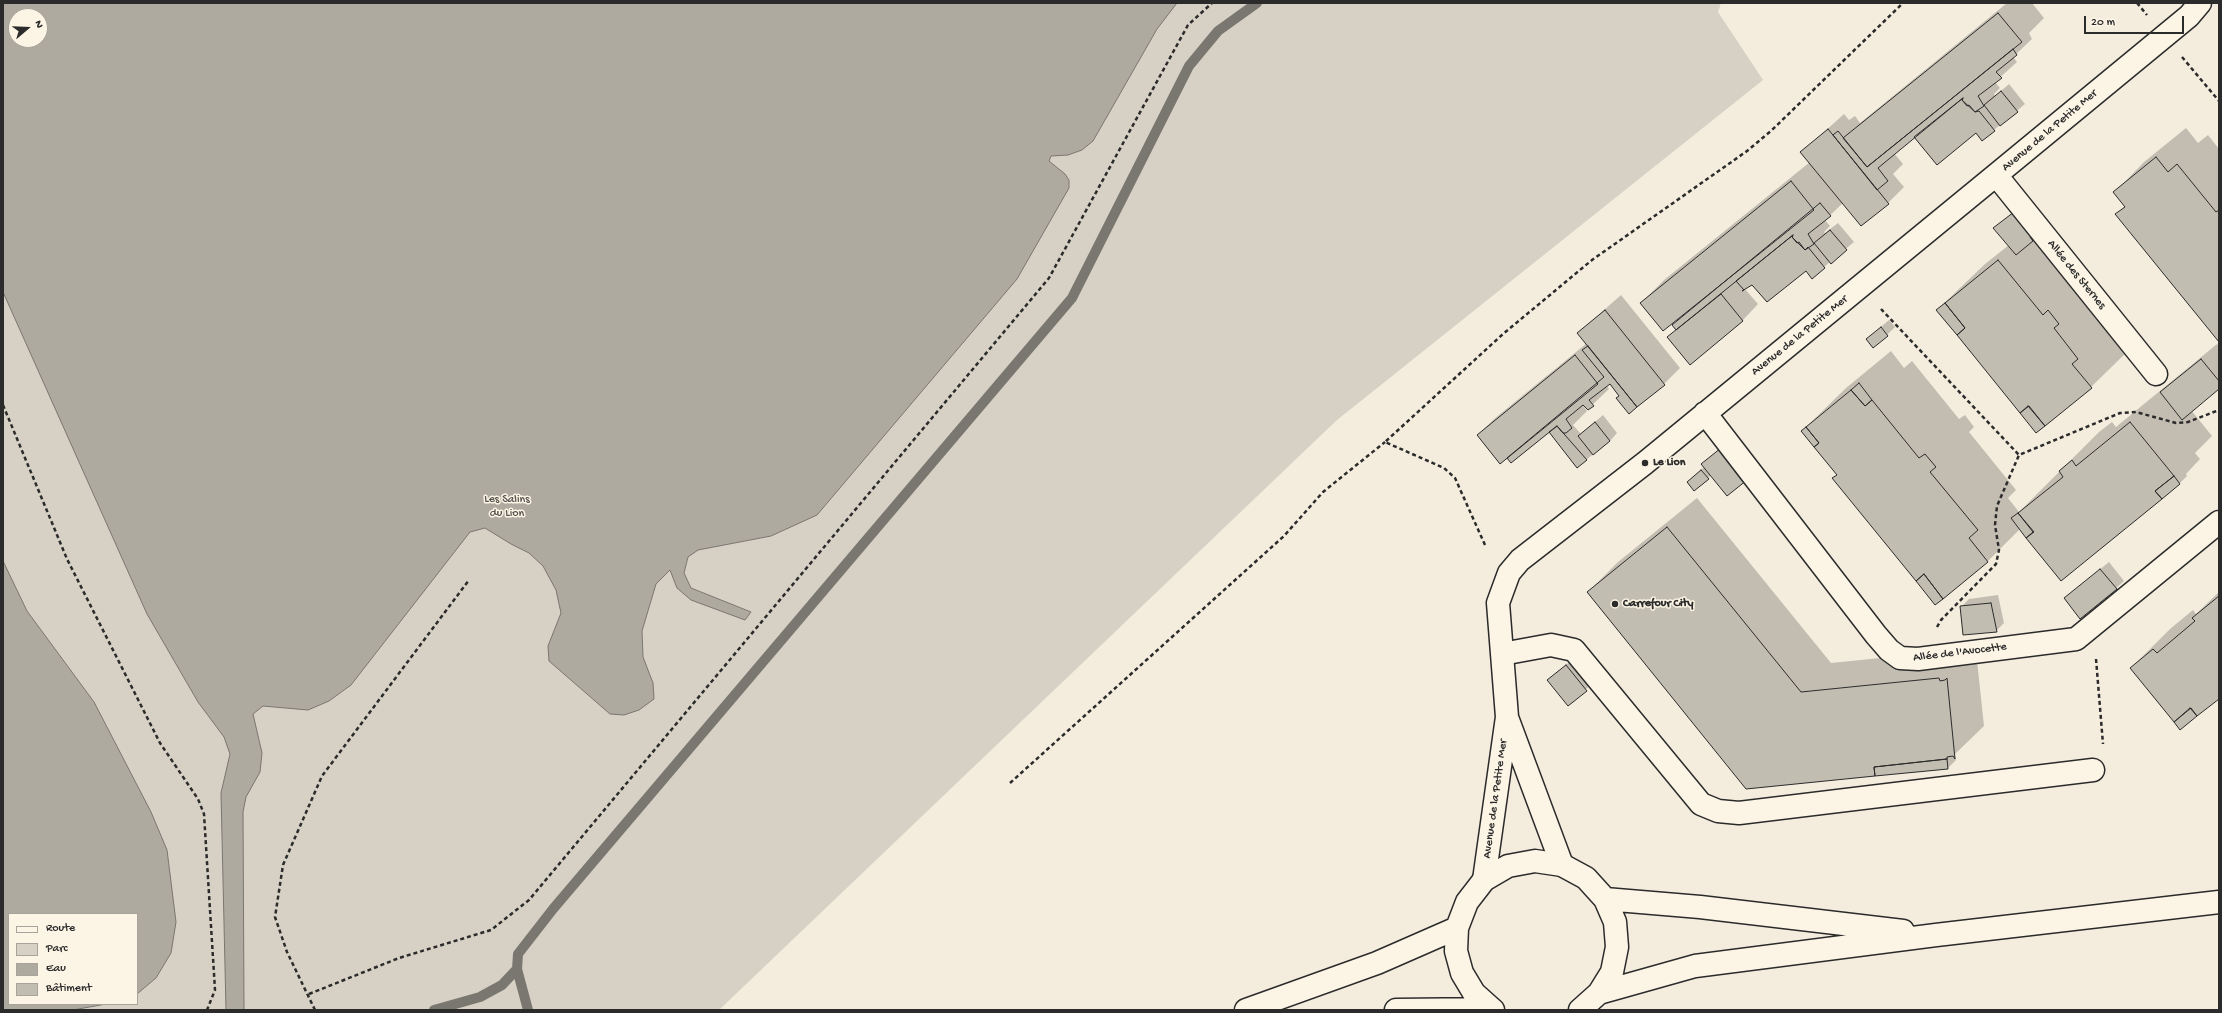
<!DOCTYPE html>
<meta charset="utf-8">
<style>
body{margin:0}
#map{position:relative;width:2222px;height:1013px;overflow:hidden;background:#f4edde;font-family:"Gochi Hand",sans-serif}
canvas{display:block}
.frame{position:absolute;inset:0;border:4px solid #2b2b2b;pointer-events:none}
.legend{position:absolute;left:8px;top:913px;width:130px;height:92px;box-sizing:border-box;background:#fcf5e5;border:1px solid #a8a49b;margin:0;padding:5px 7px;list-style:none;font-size:12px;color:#2b2b2b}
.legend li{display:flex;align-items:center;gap:8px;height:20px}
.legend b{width:20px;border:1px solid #a8a49b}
.north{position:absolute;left:8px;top:8px;width:40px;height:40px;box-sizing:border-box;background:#fcf5e5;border:1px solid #a8a49b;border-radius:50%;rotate:71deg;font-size:11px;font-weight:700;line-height:16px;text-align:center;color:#2b2b2b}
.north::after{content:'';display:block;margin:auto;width:14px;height:18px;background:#2b2b2b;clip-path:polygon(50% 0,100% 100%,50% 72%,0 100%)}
.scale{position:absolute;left:2084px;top:16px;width:100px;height:18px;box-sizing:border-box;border:2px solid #2b2b2b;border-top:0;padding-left:5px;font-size:12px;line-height:14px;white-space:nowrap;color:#2b2b2b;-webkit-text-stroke:3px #fcf5e5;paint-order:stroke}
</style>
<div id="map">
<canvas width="2222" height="1013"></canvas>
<div class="frame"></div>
<ul class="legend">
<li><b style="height:5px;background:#fcf5e5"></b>Route</li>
<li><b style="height:11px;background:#d6d1c4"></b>Parc</li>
<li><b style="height:11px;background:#afaaa0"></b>Eau</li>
<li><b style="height:11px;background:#c2bdb1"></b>Bâtiment</li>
</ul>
<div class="north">N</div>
<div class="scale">20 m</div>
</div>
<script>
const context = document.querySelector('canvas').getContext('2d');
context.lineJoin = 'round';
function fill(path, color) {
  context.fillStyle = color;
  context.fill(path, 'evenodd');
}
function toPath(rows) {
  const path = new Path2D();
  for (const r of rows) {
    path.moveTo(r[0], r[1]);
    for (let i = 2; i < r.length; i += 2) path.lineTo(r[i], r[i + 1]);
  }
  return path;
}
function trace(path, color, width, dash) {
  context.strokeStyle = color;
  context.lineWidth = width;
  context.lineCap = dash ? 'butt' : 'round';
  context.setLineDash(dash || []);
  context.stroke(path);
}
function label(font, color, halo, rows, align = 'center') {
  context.font = font + ' "Gochi Hand",sans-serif';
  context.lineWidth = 3;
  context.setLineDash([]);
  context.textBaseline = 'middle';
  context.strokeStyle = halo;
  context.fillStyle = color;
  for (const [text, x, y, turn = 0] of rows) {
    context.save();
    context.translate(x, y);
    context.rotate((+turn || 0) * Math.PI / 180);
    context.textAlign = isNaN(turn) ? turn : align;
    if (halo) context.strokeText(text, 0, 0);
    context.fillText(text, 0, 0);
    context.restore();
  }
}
fill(toPath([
 [3,3,1721,3,1718,12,1763,80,1337,420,719,1010,3,1010],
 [16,16,40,16,40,40,16,40],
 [9,914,137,914,137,1004,9,1004]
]), '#d6d1c4');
const water = toPath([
 [3,3,1177,3,1157,29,1093,141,1082,150,1068,155,1051,156,1049,161,1065,174,1069,180,1069,188,1017,279,817,515,771,536,698,550,688,557,684,573,691,588,751,612,745,620,691,600,677,588,670,570,656,584,642,631,643,657,653,683,654,699,639,710,624,715,610,714,549,661,548,646,561,613,556,590,543,566,529,553,511,544,485,528,470,532,351,685,329,701,308,710,263,706,253,714,262,753,260,772,246,797,243,812,244,1010,226,1010,221,793,230,754,224,737,198,702,147,614,3,292,3,3],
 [16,16,40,16,40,40,16,40,16,16],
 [3,561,27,611,94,702,151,812,167,850,176,922,171,953,156,978,137,994,137,914,9,914,9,1004,106,1004,73,1010,3,1010,3,561]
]);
fill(water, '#afaaa0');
trace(water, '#7a7771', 1);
fill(toPath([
 [2007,3,2032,3,2044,18,2029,33,2032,39,2013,57,2017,62,1995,82,2000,88,1994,94,1995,96,2009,84,2025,104,1982,140,1976,132,1915,136,1894,153,1903,164,1893,174,1904,187,1888,203,1843,203,1825,220,1830,226,1824,232,1825,233,1838,223,1854,242,1824,267,1806,269,1752,283,1745,289,1758,304,1743,320,1690,363,1669,337,1677,329,1673,325,1677,321,1641,303,1664,280,1810,162,1802,152,1844,114,1849,120,1855,116,1860,123],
 [2186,128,2198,143,2208,135,2219,149,2219,340,2117,214,2125,206,2115,192,2144,162],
 [2022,205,2082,276,2088,272,2098,284,2093,289,2131,348,2091,387,2036,432,1937,310,1985,264,2009,245,1995,228],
 [1621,295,1680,368,1664,384,1629,412,1620,395,1610,382,1606,385,1609,389,1588,409,1581,403,1587,411,1573,425,1581,434,1603,415,1617,433,1610,441,1577,467,1549,431,1478,435,1494,419,1587,343,1578,333],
 [1889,320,1895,327,1887,335,1867,339],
 [2217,344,2219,346,2219,388,2191,410,2212,436,2195,453,2200,459,2186,474,2187,476,2179,484,2061,580,2020,529,1988,561,1935,604,1834,478,1837,474,1802,431,1846,388,1891,351,1904,368,1912,361,1959,419,1965,415,1974,427,1969,432,2016,490,2008,498,2019,512,2099,432,2112,422,2116,427],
 [1730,441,1754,472,1711,475,1708,478,1688,482,1704,467,1702,465,1710,457],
 [1697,498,1831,663,1969,649,1976,651,1984,726,1955,754,1956,760,1948,768,1747,788,1588,592,1618,562],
 [2109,562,2124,581,2116,588,2065,598],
 [2219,592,2219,697,2180,728,2131,668,2170,629,2193,610,2196,614],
 [1998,595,2004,623,1996,631,1961,607,1969,599],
 [1574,658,1594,682,1568,705,1548,680]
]), '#0003');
trace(toPath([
 [434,1010,480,997,502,985,517,969],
 [528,1010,517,969,518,954,553,909,1072,298,1189,66,1218,31,1257,3]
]), '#7a7771', 10);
const building = toPath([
 [1998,13,2022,42,1867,167,1843,138,1998,13],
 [2013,49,2017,55,1996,72,2002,78,1978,96,1984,106,1975,112,1962,100,1963,98,1878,168,1888,181,1877,190,1833,135,1838,131,1867,167,2013,49],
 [2001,91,2018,112,2000,126,1984,105,2001,91],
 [1963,98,1962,100,1967,106,1969,105,1975,112,1979,111,1995,131,1982,141,1976,133,1937,165,1914,137,1963,98],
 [1828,129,1889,204,1861,226,1800,152,1828,129],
 [2156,157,2168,172,2177,164,2216,212,2219,210,2219,342,2115,214,2125,207,2113,192,2156,157],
 [1791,181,1814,210,1663,331,1640,303,1791,181],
 [1820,203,1831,216,1808,234,1814,244,1805,250,1792,237,1793,235,1676,330,1672,325,1820,203],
 [2014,212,2033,235,2030,237,2033,241,2016,255,1993,228,2014,212],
 [1830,230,1847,250,1831,264,1814,243,1830,230],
 [1793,235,1792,237,1797,243,1799,242,1805,250,1808,247,1825,268,1812,279,1806,271,1767,302,1752,285,1742,291,1744,290,1736,281,1793,235],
 [1998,260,2043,315,2048,310,2059,324,2054,328,2078,359,2072,364,2092,388,2045,426,2029,406,2020,413,1957,335,1965,328,1945,303,1998,260],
 [1721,294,1743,321,1690,365,1667,337,1721,294],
 [1945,303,1965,328,1957,335,1936,310,1945,303],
 [1605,310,1665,385,1637,407,1577,333,1605,310],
 [1881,327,1888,336,1873,348,1866,339,1881,327],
 [1588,346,1637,407,1629,414,1616,398,1619,396,1610,384,1589,400,1594,406,1588,410,1583,405,1566,419,1572,428,1566,433,1563,433,1557,426,1511,463,1507,458,1604,377,1582,350,1588,346],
 [1575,355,1598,384,1500,464,1477,435,1575,355],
 [2201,359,2219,381,2219,389,2182,420,2160,392,2201,359],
 [1859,383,1872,400,1865,406,1851,390,1859,383],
 [1851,390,1865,406,1872,400,1919,458,1925,454,1936,467,1930,472,1978,530,1969,538,1988,562,1943,599,1924,574,1916,581,1832,478,1837,475,1814,447,1819,443,1806,427,1851,390],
 [2028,406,2045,426,2036,433,2020,413,2028,406],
 [1595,422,1610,441,1593,455,1578,436,1595,422],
 [2130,422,2174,476,2155,491,2162,499,2061,581,2026,538,2034,532,2018,513,2063,477,2059,471,2072,460,2076,466,2130,422],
 [1557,426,1587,460,1577,468,1549,432,1557,426],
 [1806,427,1819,443,1814,447,1801,431,1806,427],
 [1721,448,1738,469,1735,471,1747,480,1727,496,1701,464,1721,448],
 [1701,470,1709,479,1694,491,1687,482,1701,470],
 [2174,476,2180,484,2162,499,2155,491,2174,476],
 [2018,513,2033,532,2026,538,2011,518,2018,513],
 [1667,527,1801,692,1939,678,1940,681,1945,680,1947,678,1955,759,1953,756,1947,757,1947,759,1874,767,1875,776,1746,789,1587,592,1667,527],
 [2100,569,2117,589,2080,619,2064,598,2100,569],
 [1924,574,1943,599,1935,605,1916,581,1924,574],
 [2219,596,2219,699,2197,716,2191,708,2174,722,2130,668,2153,649,2157,653,2195,621,2192,618,2219,596],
 [1991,603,1997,632,1963,635,1960,606,1991,603],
 [1566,665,1587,691,1568,706,1547,680,1566,665],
 [2190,708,2197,716,2180,730,2174,722,2190,708],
 [1947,759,1948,769,1875,776,1874,767,1947,759]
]);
fill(building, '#c2bdb1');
trace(building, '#2b2b2b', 1);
const minor = toPath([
 [1996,175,2156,374],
 [1705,413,1876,635,1889,650,1900,658,1918,659,2076,639,2219,522],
 [1502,654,1551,645,1574,650,1701,804,1718,811,1739,813,2093,770],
 [1508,720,1562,865],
 [1484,880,1507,717,1498,603,1509,573,1520,560,1645,463,1996,175,2189,16,2200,3]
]);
const primary = toPath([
 [1605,899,1700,907,1903,931],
 [1599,993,1695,966,1936,935,2219,902],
 [1246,1010,1377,963,1457,928],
 [1396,1010,1490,1009],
 [1493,1010,1474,993,1462,973,1456,951,1457,928,1467,902,1484,880,1508,866,1535,861,1562,865,1586,878,1605,899,1615,922,1617,947,1612,972,1599,993,1580,1010]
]);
trace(minor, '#2b2b2b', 25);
trace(primary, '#2b2b2b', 25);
trace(toPath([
 [2137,3,2147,15],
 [2182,57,2219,101],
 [1881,309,2019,455],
 [3,405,67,559,160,743,198,799,204,814,215,990,207,1010],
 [1485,545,1455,478,1444,468,1385,442,1503,334,1592,260,1747,151,1772,130,1903,3],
 [1937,627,1941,620,1996,564,1999,550,1995,525,1997,506,2019,455,2120,413,2136,412,2176,423,2188,422,2219,410],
 [2096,659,2103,744],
 [1010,783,1284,536,1323,492,1385,442],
 [309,994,399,958,491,930,529,900,1049,278,1188,25,1212,3],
 [315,1010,287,952,275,917,283,865,322,776,469,580]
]), '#2b2b2b', 2.5, [4, 3]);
trace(minor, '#fcf5e5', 22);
trace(primary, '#fcf5e5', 22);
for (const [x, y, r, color] of [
 [1645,463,4,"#2b2b2b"],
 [1615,604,4,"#2b2b2b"]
]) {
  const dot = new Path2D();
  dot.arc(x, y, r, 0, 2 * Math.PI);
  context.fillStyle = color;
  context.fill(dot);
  trace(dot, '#fcf5e5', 1.5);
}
label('12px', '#2b2b2b', '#fcf5e5', [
 ["Avenue de la Petite Mer",2050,131,-40],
 ["Allée des Sternes",2076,275,51],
 ["Avenue de la Petite Mer",1800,336,-39],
 ["Allée de l'Avocette",1960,653,-7],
 ["Avenue de la Petite Mer",1496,799,-82]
]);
label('bold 12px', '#2b2b2b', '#fcf5e5', [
 ["Le Lion",1653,463],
 ["Carrefour City",1623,604]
], 'left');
label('12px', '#565451', '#fcf5e5', [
 ["Les Salins",507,500],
 ["du Lion",507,514]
]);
</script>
